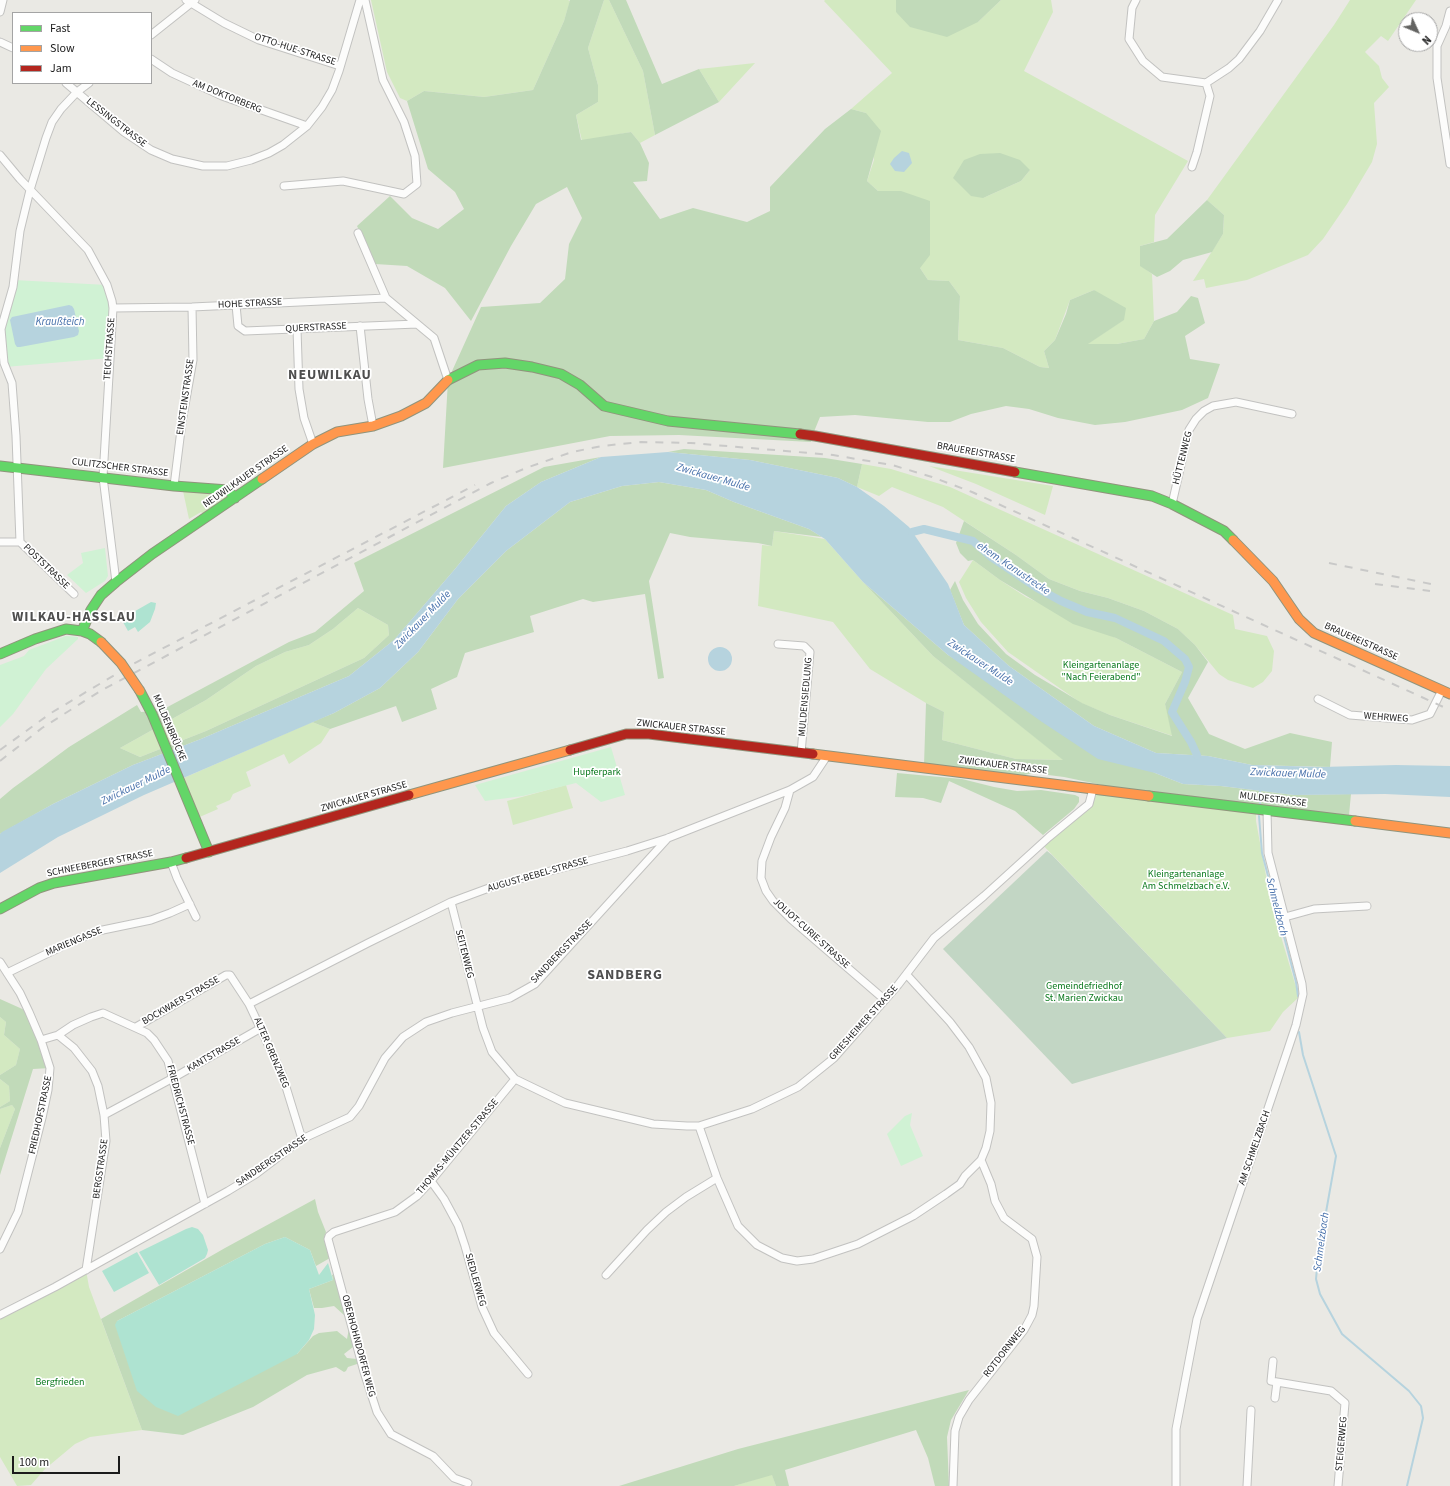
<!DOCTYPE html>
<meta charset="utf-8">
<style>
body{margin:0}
#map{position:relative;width:1450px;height:1486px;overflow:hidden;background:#eae9e4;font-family:"Source Sans 3",sans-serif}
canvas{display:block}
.legend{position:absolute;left:12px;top:12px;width:140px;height:72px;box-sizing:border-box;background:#fff;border:1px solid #a4a4a4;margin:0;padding:5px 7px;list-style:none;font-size:12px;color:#1b1b1b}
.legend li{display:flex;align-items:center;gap:8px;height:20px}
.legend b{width:20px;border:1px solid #a4a4a4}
.north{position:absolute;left:1398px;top:12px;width:40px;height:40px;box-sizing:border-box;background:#fff;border:1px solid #a4a4a4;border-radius:50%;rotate:134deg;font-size:11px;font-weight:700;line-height:16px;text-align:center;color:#1b1b1b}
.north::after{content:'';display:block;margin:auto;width:14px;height:18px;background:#636361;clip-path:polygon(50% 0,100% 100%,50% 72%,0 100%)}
.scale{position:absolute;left:12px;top:1456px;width:108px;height:18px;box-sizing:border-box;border:2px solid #1b1b1b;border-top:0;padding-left:5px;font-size:12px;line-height:14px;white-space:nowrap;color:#1b1b1b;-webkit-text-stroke:3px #fff;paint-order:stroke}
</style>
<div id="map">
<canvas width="1450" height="1486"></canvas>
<ul class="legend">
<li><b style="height:5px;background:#63d668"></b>Fast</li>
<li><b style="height:5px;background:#ff974d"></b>Slow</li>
<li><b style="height:5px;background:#b3261e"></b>Jam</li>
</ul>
<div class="north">N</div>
<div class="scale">100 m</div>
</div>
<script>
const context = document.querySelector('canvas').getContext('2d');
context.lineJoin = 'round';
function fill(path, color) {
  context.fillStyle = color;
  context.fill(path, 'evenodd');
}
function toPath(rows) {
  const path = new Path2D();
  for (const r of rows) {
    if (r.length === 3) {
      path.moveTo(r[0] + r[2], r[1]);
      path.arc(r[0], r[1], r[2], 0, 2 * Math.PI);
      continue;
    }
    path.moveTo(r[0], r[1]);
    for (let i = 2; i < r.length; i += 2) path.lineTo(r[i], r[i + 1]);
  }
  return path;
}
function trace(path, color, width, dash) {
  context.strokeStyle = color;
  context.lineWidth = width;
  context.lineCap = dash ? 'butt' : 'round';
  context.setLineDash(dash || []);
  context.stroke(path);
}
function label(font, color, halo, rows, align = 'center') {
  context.font = font + ' "Source Sans 3",sans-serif';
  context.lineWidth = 3.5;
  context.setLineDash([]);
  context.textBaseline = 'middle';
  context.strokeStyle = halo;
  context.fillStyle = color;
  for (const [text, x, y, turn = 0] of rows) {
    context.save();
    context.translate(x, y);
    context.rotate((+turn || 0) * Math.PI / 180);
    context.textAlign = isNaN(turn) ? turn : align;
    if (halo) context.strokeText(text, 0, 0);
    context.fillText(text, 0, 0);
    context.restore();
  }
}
fill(toPath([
 [371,0,568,0,570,1,564,21,533,90,484,97,424,91,407,101,400,98,387,72],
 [604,0,609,0,643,71,655,135,640,143,631,132,582,141,576,115,598,102,598,85,588,48],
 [825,0,896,0,896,12,978,22,1001,0,1051,0,1053,12,1024,71,1188,161,1155,215,1154,242,1140,246,1140,265,1152,274,1154,321,1144,339,1117,344,1087,344,1123,320,1094,290,1070,300,1055,340,1044,351,1049,368,1040,367,1003,348,958,340,960,296,949,281,928,280,920,268,901,191,878,191,867,181,874,160,866,113,851,109,892,73,824,1],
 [1030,170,1021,181,983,198],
 [1350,0,1416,0,1388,41,1381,36,1365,52,1379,66,1382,78,1389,87,1374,103,1377,144,1372,162,1347,204,1323,239,1308,255,1247,280,1206,288,1204,279,1193,281,1223,234,1224,215,1207,200,1334,25],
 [755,63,719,102,699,69],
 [862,464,891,469,950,487,1233,615,1235,629,1267,636,1274,651,1272,671,1263,682,1253,688,1228,680,1219,674,1195,645,1178,629,1144,611,1108,598,1080,591,1049,579,1016,555,943,507,892,487,879,496,857,487],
 [929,466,1053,486,1045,515,976,484],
 [183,491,224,494,226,498,205,516,201,512,189,519],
 [774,531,825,539,863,582,933,656,1064,760,1016,759,942,740,944,712,926,703,870,669,833,622,758,606,762,545,772,546],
 [973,560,1000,580,1026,597,1116,638,1182,672,1165,704,1173,736,1110,715,1081,703,1008,652,981,622,966,598,959,582],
 [358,608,388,625,389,635,364,658,206,731,140,757,120,748,206,700,256,666,285,652,309,645,333,629],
 [312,722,330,729,321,743,289,764,284,754,246,772,251,786,233,794,230,800,216,806,218,809,195,819,179,780],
 [566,785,573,808,513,825,507,801],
 [1093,789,1256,809,1256,821,1271,903,1299,997,1283,1012,1270,1031,1227,1038,1040,842,1089,804],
 [0,1017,6,1022,4,1035,20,1049,16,1065,0,1075],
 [0,1079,9,1086,10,1101,0,1107],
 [12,1105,15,1109,0,1148,0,1109],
 [86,1270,89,1287,142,1430,90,1437,75,1444,45,1469,31,1485,17,1486,0,1457,0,1315],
 [772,1474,776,1486,734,1486]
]), '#d3e9c1');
fill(toPath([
 [570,0,604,0,588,48,598,85,598,102,576,115,581,140,631,132,640,143,649,163,647,181,633,182,660,219,693,208,747,222,770,211,770,187,825,129,851,109,866,113,881,131,867,181,878,191,901,191,930,201,930,255,920,268,928,280,949,281,960,296,958,340,1003,348,1040,367,1049,368,1044,351,1055,340,1066,314,1070,300,1094,290,1126,308,1124,320,1088,344,1117,344,1144,339,1154,321,1177,312,1191,296,1198,298,1205,323,1185,336,1190,359,1220,364,1208,398,1182,410,1125,422,1095,425,1058,418,1029,409,1006,406,971,414,950,422,928,422,855,415,820,417,811,439,811,442,679,435,610,436,443,468,448,380,481,307,540,303,565,279,569,244,582,218,567,187,536,204,511,246,471,321,445,288,407,266,375,264,357,226,390,196,412,218,438,229,464,209,455,192,428,169,407,101,424,91,484,97,533,90,564,21],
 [609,0,626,0,662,84,699,69,719,102,655,135,643,71],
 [896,0,1001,0,978,22,947,37,910,27,896,12],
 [1000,153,1020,160,1030,170,1021,181,983,198,971,196,953,178,964,160,980,154],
 [1207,200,1224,215,1223,234,1212,252,1183,260,1170,271,1157,277,1140,266,1140,246,1167,239],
 [684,449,825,458,862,464,857,487,838,478,750,460,668,452],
 [601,457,541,482,506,506,455,569,394,640,349,676,201,739,133,765,53,804,0,834,0,799,13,788,42,767,69,747,137,705,141,712,160,711,289,642,315,632,364,591,354,563,544,467],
 [358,608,388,625,389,635,364,658,206,731,140,757,120,748,206,700,256,666,285,652,309,645,333,629],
 [659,482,706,490,734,502,809,529,822,537,774,531,772,546,758,543,690,537,670,533,649,581,664,678,658,679,645,594,593,602,583,599,530,616,534,632,465,653,457,677,431,689,437,709,402,722,396,706,330,729,312,722,334,713,380,688,418,652,458,599,506,551,570,502,622,486],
 [964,521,1016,555,1049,579,1080,591,1108,598,1144,611,1178,629,1195,645,1208,662,1188,698,1209,734,1245,749,1290,733,1332,742,1330,767,1252,765,1208,756,1156,753,1094,726,1009,666,964,625,950,590,955,581,963,600,978,624,1006,654,1035,675,1057,688,1082,703,1110,715,1172,736,1165,704,1182,672,1116,638,1073,624,1000,580,973,560,968,561,960,553,956,543],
 [863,582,948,655,1155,773,1183,784,1221,786,1294,795,1351,794,1349,815,1306,811,1107,786,1064,777,1033,773,1021,776,924,765,926,703,944,712,942,740,1016,759,1063,760,933,656],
 [897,773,962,779,994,787,1017,791,1041,790,1075,795,1079,797,1079,802,1074,809,1043,835,1015,811,949,781,941,803,923,798,895,797],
 [0,999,29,1012,50,1068,33,1069,0,1175,0,1148,15,1109,12,1105,0,1109,0,1107,10,1101,9,1086,0,1079,0,1075,16,1065,20,1049,4,1035,6,1022,0,1017],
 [315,1199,318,1212,326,1232,324,1238,330,1258,316,1266,310,1250,285,1237,265,1244,117,1321,297,1354,313,1336,319,1333,337,1331,347,1339,349,1328,354,1337,353,1347,344,1354,347,1358,357,1359,357,1364,348,1367,346,1371,344,1372,336,1367,307,1375,253,1407,183,1435,142,1430,101,1319,225,1248],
 [336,1273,347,1313,344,1315,334,1306,322,1308,314,1308,309,1289,333,1280,332,1275],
 [969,1390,951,1420,947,1437,949,1486,935,1486,928,1458,916,1430,785,1470,789,1486,776,1486,772,1475,734,1486,619,1486,738,1449]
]), '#c1dab9');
fill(toPath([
 [1047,851,1052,855,1227,1038,1072,1084,943,949]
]), '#c2d6c4');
fill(toPath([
 [14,280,107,285,112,301,110,358,5,367,1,329],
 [105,548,108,576,105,581,86,593,67,575,83,563,81,553],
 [66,636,78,637,78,639,46,669,13,714,0,727,0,665,24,656,29,650],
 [611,747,625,795,601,802,576,783,523,796,485,801,475,785],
 [912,1113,910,1125,923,1156,901,1166,887,1134,905,1116]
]), '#d0f2d4');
fill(toPath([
 [151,602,156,603,155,609,150,622,138,632,135,627,128,631,123,622,124,621,123,618],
 [192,1227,198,1229,203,1235,208,1250,207,1254,205,1258,159,1285,139,1252,186,1229],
 [285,1237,310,1250,319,1275,328,1263,333,1280,309,1289,315,1315,314,1329,309,1340,297,1354,178,1416,156,1407,137,1391,115,1325,117,1321,265,1244],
 [137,1252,149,1273,114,1292,102,1271]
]), '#aee3d1');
fill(toPath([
 [902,151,909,153,912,163,904,172,895,171,890,164,894,158],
 [69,305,72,306,74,309,79,331,78,335,74,337,20,347,17,347,15,344,10,320,12,317],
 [668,452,750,460,838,478,857,487,884,506,909,527,948,584,964,625,1009,666,1094,726,1156,753,1208,756,1252,765,1321,767,1396,765,1450,766,1450,797,1385,794,1294,795,1221,786,1183,784,1155,773,1098,759,1042,722,948,655,863,582,825,539,809,529,734,502,706,490,659,482,622,486,570,502,506,551,458,599,418,652,380,688,334,713,144,795,58,837,0,873,0,834,2,832,53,804,133,765,201,739,349,676,394,640,455,569,506,506,541,482,601,457],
 [720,659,12]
]), '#b6d3de');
trace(toPath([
 [1260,805,1260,789],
 [1259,816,1262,853,1296,982,1298,996],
 [1299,1032,1303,1055,1336,1156,1318,1257,1316,1279,1320,1294,1342,1334,1409,1391,1421,1406,1423,1418,1407,1486]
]), '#b6d3de', 2);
trace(toPath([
 [912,532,924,529,973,541,991,557,1037,588,1061,601,1087,612,1115,618,1164,641,1185,659,1189,667,1185,682,1172,712,1191,742,1197,755]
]), '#b6d3de', 8);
const street = toPath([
 [186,0,224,23,259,40,340,66],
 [1136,0,1132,8,1129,39,1143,61,1162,77,1206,83],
 [1450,11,1446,26,1437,46,1437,78,1450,164],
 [0,12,3,0],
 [151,35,195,0],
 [0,42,13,48],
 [151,59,172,73,222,96,307,126],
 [66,83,124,132,151,150,172,159,203,166,227,166,251,160,269,153,283,145,307,126,322,107,332,90,339,71,360,0],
 [0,155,20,179,88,250,107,285,112,301,113,308,103,477,116,582],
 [1192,167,1197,152,1210,96,1206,83,1229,68,1239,59,1260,31,1278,0],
 [284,186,343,181,404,194,417,184,415,156,404,122,383,80,365,0],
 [358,233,386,298,434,338,448,380],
 [236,305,238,326,245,331,417,324],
 [113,308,192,307,386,298],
 [360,326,368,399,373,426],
 [297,329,299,389,304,418,313,444],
 [174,486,182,422,193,360,192,307],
 [1172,504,1189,430,1196,419,1204,411,1213,406,1236,402,1292,414],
 [0,542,20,542],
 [74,594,20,542,16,436,12,383,4,363,1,329,13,287,20,231,30,190,46,138,52,122,61,109,77,92,89,83],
 [778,644,804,646,810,652,801,753],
 [1318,699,1350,715,1412,720,1430,714,1442,690],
 [790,790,785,808,771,837,762,861,761,878,766,891,773,901,791,919,885,1000],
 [171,862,177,878,196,917],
 [451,902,483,1028,492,1052,515,1079,565,1103,653,1124,687,1126,699,1126,752,1109,798,1087,834,1058,898,985,934,938,984,896,1049,837,1089,804,1093,789],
 [1285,917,1314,909,1367,906],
 [0,962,20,993,29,1012,41,1040,50,1068,48,1090,42,1118,18,1212,0,1249],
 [7,973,67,944,98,931,151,920,170,913,190,904],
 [249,1004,368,943,451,902,497,885,627,851,668,838,790,790,813,777,827,756],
 [136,1027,226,975,230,975,249,1004,282,1074,302,1139],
 [58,1035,74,1048,92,1071,98,1086,104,1115,106,1141,86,1270],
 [41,1040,58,1035,73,1025,91,1017,103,1013,147,1033,154,1040,168,1061,205,1204],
 [104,1115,173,1078,261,1028],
 [699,1126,717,1178,738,1226,757,1245,782,1258,797,1261,813,1259,858,1244,913,1216,946,1194,960,1184,965,1176,981,1160,986,1148,990,1131,991,1103,986,1078,969,1047,950,1022,907,975],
 [431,1181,444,1199,458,1225,465,1246,482,1307,494,1333,528,1374],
 [606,1275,647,1230,666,1212,686,1197,717,1178],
 [0,1315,55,1287,228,1191,256,1174,302,1139,350,1117,359,1106,385,1058,403,1037,426,1022,452,1013,510,998,535,984,668,838],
 [1273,1361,1271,1381,1331,1391,1345,1403,1338,1486],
 [1275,1398,1277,1382],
 [468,1483,454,1478,433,1456,391,1434,377,1412,364,1372,328,1239,329,1236,334,1232,395,1212,417,1196,431,1181,515,1079],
 [953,1486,955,1431,959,1417,969,1400,1024,1330,1032,1315,1034,1306,1037,1257,1032,1239,1004,1218,995,1201,991,1184,981,1160],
 [1176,1486,1176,1429,1197,1319,1288,1049,1296,1025,1303,994,1302,984,1268,853,1267,810],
 [1247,1486,1251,1410]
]);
const fast = toPath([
 [448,380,478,365,505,363,532,367,561,374,580,385,604,406,668,421,800,434],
 [0,466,174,486,228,490,235,498],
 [1015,472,1152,496,1172,504,1224,531,1233,540],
 [82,631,91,610,101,595,116,582,152,554,262,479],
 [0,654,35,639,66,629,82,631,90,634,101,642],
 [140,691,152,714,209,852],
 [1149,796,1355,821],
 [0,909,39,888,54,883,171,862,186,858]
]);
const slow = toPath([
 [262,479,313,444,337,432,373,426,401,416,426,403,448,380],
 [1233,540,1273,581,1299,619,1314,633,1450,694],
 [813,754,1149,796],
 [409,795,570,750],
 [1355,821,1450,833]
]);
const jam = toPath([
 [800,434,815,436,1015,472],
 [570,750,626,734,649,734,813,754],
 [186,858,409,795]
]);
trace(street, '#c2c2c0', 9);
trace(fast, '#90947c', 11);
trace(slow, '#90947c', 11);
trace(jam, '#90947c', 11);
trace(street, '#fcfcfb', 7);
trace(fast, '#63d668', 9);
trace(slow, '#ff974d', 9);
trace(jam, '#b3261e', 9);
trace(toPath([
 [1329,563,1431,584],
 [1375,584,1430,591],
 [0,750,51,713,133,664,475,485],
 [0,761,42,728,102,690,491,483,526,468,572,452,602,446,641,442,691,443,833,455,892,465,932,477,972,492,1450,710]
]), '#c9c9c8', 2, [8, 8]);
const slowBridge = toPath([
 [101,642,121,663,140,691]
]);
trace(slowBridge, '#90947c', 11, []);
trace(slowBridge, '#ff974d', 9);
label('10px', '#1b1b1b', '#fff', [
 ["OTTO-HUE-STRASSE",295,50,18],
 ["AM DOKTORBERG",227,97,22],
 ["LESSINGSTRASSE",116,123,38],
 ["HOHE STRASSE",250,304,-3],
 ["QUERSTRASSE",316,328,-3],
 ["TEICHSTRASSE",110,349,-86],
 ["EINSTEINSTRASSE",186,397,-82],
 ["BRAUEREISTRASSE",976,453,10],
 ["HÜTTENWEG",1183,458,-76],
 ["CULITZSCHER STRASSE",120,468,7],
 ["NEUWILKAUER STRASSE",246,477,-35],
 ["POSTSTRASSE",46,567,44],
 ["BRAUEREISTRASSE",1361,642,24],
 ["MULDENSIEDLUNG",806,697,-85],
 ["WEHRWEG",1386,718,4],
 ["MULDENBRÜCKE",169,728,67],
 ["ZWICKAUER STRASSE",681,728,6],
 ["ZWICKAUER STRASSE",1003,766,7],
 ["ZWICKAUER STRASSE",364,797,-16],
 ["MULDESTRASSE",1273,800,7],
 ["SCHNEEBERGER STRASSE",100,864,-11],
 ["AUGUST-BEBEL-STRASSE",538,875,-16],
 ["JOLIOT-CURIE-STRASSE",811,934,42],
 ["MARIENGASSE",74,942,-23],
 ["SANDBERGSTRASSE",562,952,-46],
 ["SEITENWEG",464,954,76],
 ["BOCKWAER STRASSE",181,1001,-30],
 ["GRIESHEIMER STRASSE",864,1023,-48],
 ["ALTER GRENZWEG",271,1053,67],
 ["KANTSTRASSE",214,1055,-30],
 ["FRIEDRICHSTRASSE",180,1105,75],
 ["FRIEDHOFSTRASSE",41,1115,-78],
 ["THOMAS-MÜNTZER-STRASSE",458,1147,-50],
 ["AM SCHMELZBACH",1255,1148,-71],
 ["SANDBERGSTRASSE",272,1161,-34],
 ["BERGSTRASSE",101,1169,-82],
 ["SIEDLERWEG",475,1280,74],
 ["OBERHOHNDORFER WEG",358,1346,75],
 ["ROTDORNWEG",1005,1352,-52],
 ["STEIGERWEG",1342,1444,-85]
]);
label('10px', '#0a791d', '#fff', [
 ["Kleingartenanlage",1101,666],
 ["\"Nach Feierabend\"",1101,678],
 ["Hupferpark",597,773],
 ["Kleingartenanlage",1186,875],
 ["Am Schmelzbach e.V.",1186,887],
 ["Gemeindefriedhof",1084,987],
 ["St. Marien Zwickau",1084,999],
 ["Bergfrieden",60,1383]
]);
label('italic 11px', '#4871ab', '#fff', [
 ["Kraußteich",60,323],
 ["Zwickauer Mulde",713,478,16],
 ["ehem. Kanustrecke",1013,569,34],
 ["Zwickauer Mulde",423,620,-46],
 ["Zwickauer Mulde",980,663,33],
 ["Zwickauer Mulde",1288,774,2],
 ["Zwickauer Mulde",136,786,-26],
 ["Schmelzbach",1276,907,76],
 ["Schmelzbach",1322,1242,-82]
]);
context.letterSpacing = '1px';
label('bold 14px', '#4e4e4e', '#fff', [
 ["NEUWILKAU",330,376],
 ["WILKAU-HASSLAU",74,618],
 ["SANDBERG",625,976]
]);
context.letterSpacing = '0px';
</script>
